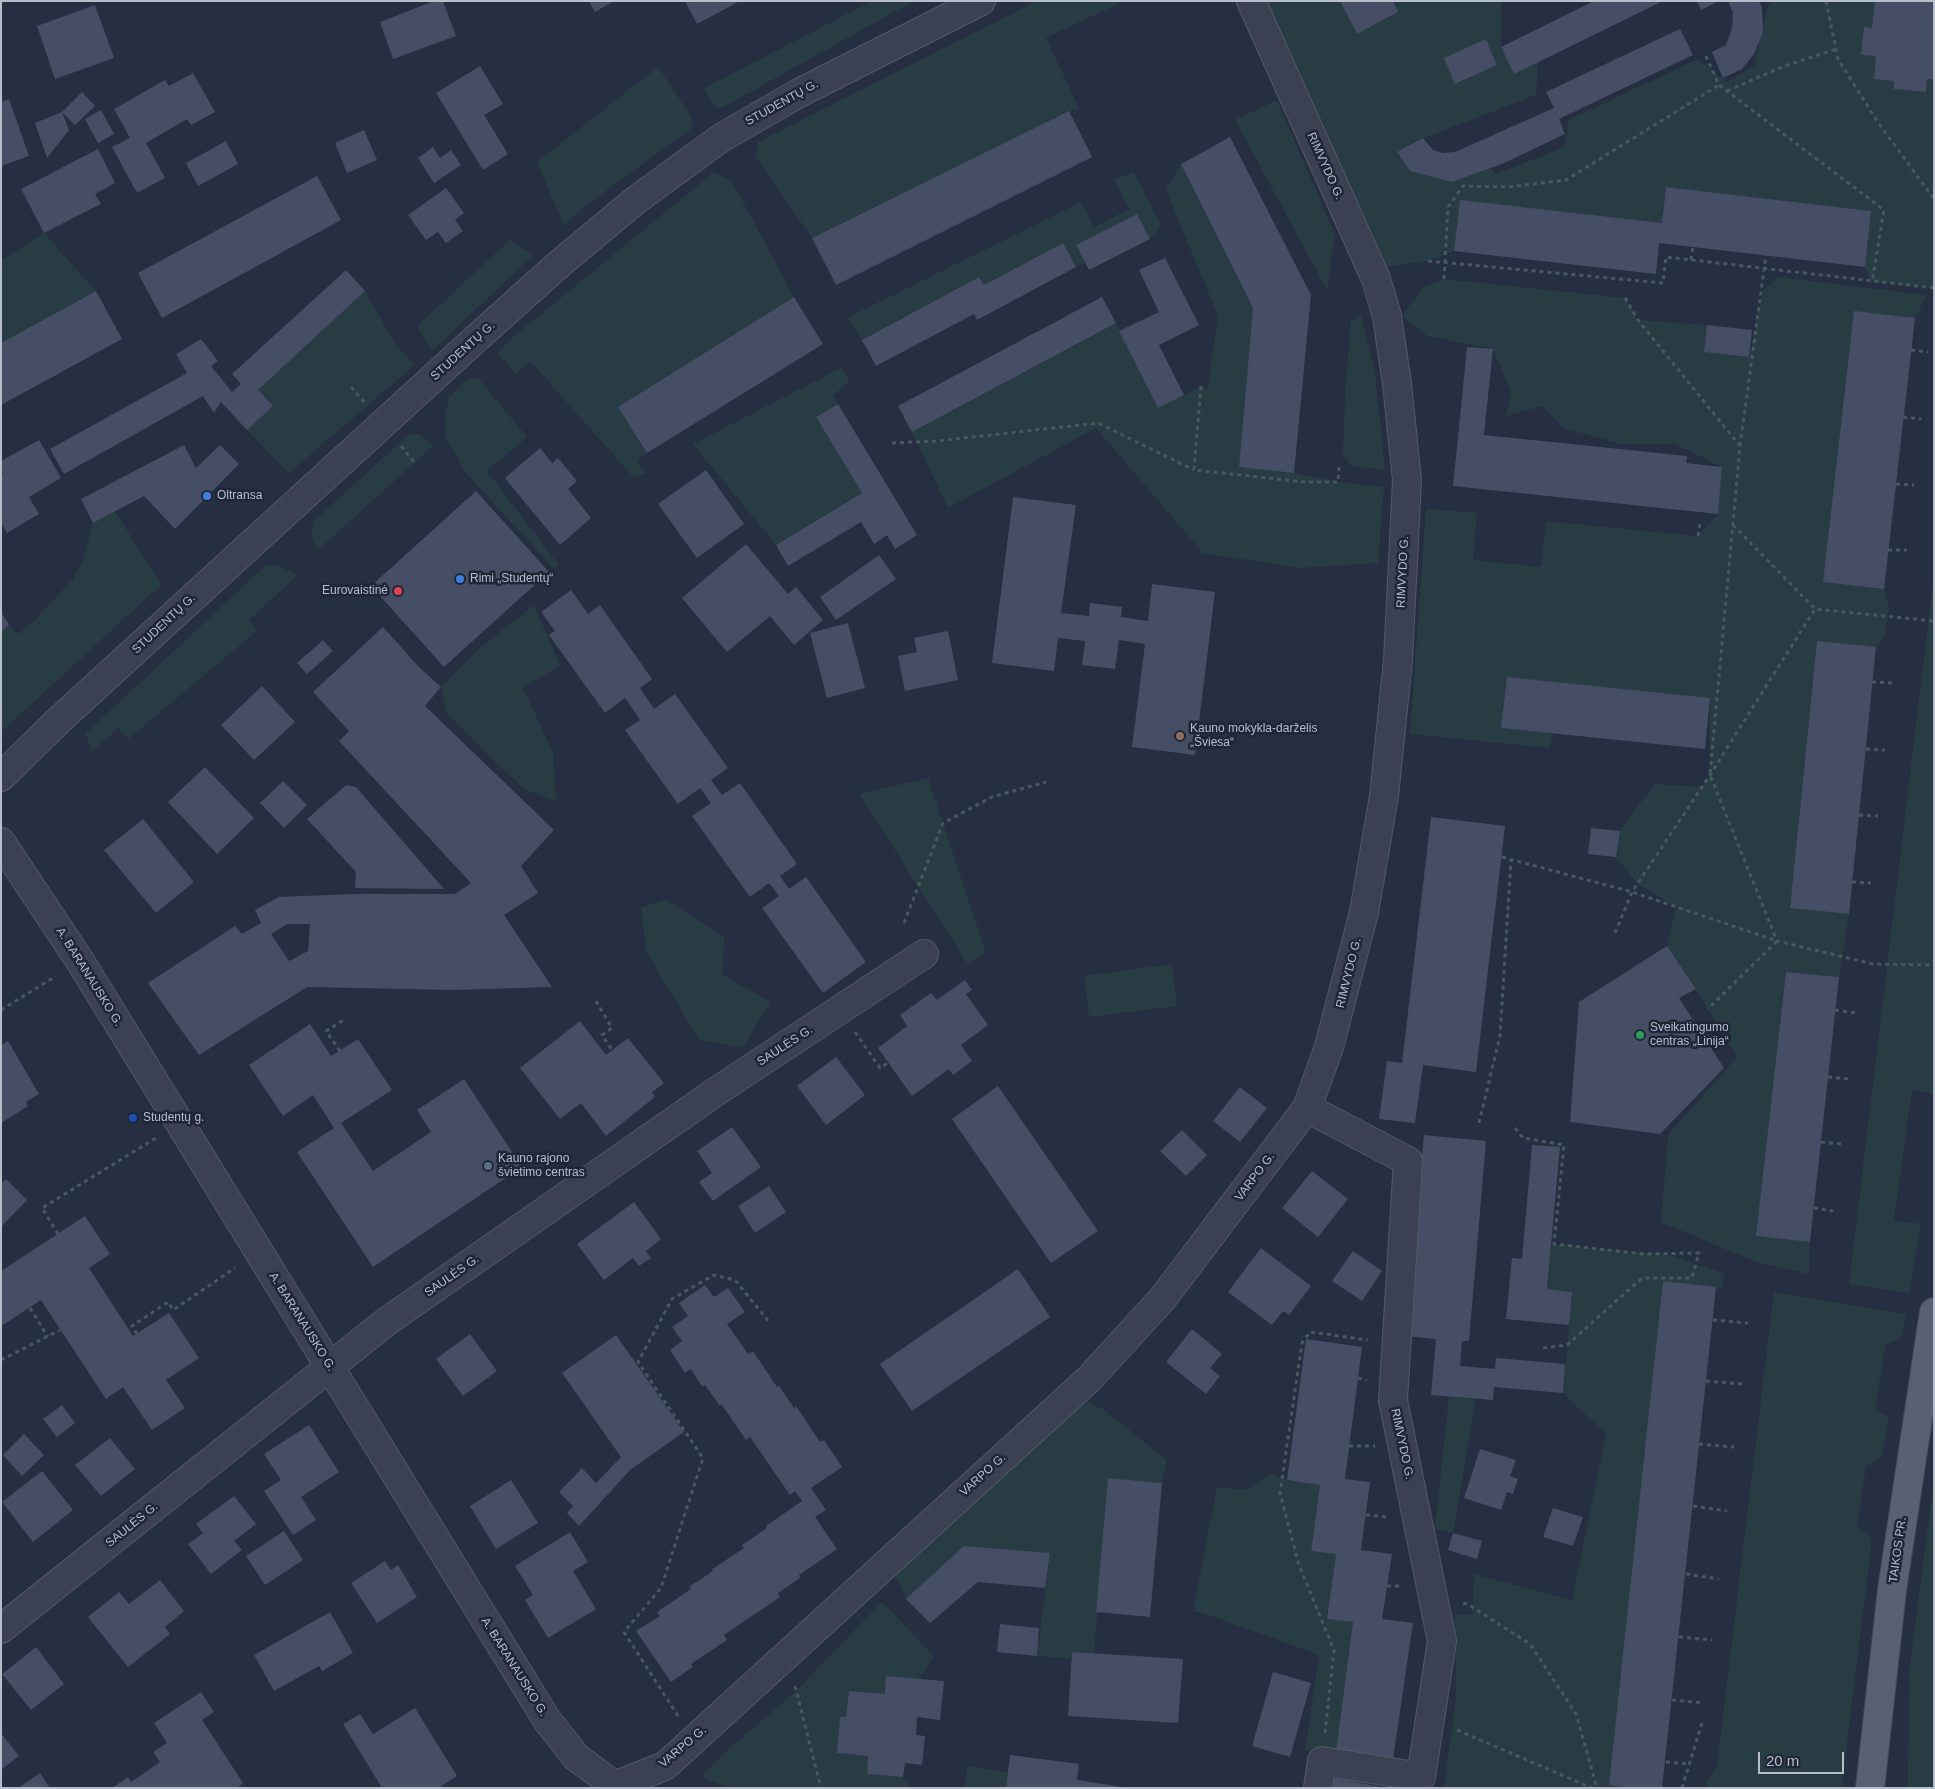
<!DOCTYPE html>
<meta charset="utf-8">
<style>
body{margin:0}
#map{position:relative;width:1935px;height:1789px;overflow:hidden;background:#262e42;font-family:Arial,sans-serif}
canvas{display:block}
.frame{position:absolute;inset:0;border:2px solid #b8bdcc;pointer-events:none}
.scale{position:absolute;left:1758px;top:1752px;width:86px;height:22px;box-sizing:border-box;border:2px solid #b8bdcc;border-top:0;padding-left:6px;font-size:15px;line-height:18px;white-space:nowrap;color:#b8bdcc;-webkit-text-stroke:4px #1f2637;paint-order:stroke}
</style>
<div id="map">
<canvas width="1935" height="1789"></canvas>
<div class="frame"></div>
<div class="scale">20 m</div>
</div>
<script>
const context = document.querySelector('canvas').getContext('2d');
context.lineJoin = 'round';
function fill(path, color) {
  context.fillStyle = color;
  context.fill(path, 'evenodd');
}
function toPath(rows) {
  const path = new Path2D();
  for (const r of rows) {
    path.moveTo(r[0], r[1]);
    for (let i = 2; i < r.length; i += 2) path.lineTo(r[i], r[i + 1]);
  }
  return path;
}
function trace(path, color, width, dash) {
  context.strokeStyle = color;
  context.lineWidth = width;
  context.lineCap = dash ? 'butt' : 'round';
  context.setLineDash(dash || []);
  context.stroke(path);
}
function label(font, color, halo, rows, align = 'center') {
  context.font = font + ' Arial,sans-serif';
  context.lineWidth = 5;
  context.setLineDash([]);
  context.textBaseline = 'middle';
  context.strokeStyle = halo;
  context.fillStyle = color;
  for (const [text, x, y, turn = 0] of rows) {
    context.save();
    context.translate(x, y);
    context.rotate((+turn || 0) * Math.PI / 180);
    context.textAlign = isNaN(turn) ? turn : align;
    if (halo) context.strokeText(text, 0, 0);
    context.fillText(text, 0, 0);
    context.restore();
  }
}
fill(toPath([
 [872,1,914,1,720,109,713,105,704,88],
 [1037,1,1124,1,1046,38,1079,108,1069,111,812,238,755,156,758,142],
 [1264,1,1340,1,1357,34,1398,12,1393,1,1500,1,1501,4,1501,47,1514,74,1538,62,1536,95,1424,138,1397,152,1410,171,1452,182,1491,168,1496,174,1565,147,1568,120,1698,59,1727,82,1754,66,1768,5,1775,1,1875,1,1872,28,1864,27,1862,55,1876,56,1874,79,1894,81,1894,89,1926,92,1927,79,1934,79,1934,288,1872,282,1865,267,1871,211,1666,187,1662,223,1454,251,1428,261,1380,268],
 [1486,39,1497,65,1455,84],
 [658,67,691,116,692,128,584,207,564,226,537,162],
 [1277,100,1335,235,1327,290,1235,120],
 [1181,164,1253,308,1239,467,1294,473,1338,482,1384,487,1378,563,1299,568,1203,553,1096,428,948,508,912,432,1116,323,1158,408,1201,386,1209,392,1208,386,1218,316,1166,190],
 [714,172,728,179,735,187,794,297,618,407,647,453,637,461,646,472,634,478,530,361,516,374,497,352,518,333],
 [1134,172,1161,226,1150,239,1137,214,1077,245,1085,262,1076,267,1063,243,984,285,979,277,862,340,847,318,1081,202,1094,227,1129,209,1114,179],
 [44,233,96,291,1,343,1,260],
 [510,240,533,255,432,351,417,326],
 [1779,277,1927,295,1915,318,1884,589,1889,607,1885,636,1876,647,1817,642,1790,908,1849,914,1839,977,1786,972,1757,1236,1810,1242,1809,1274,1756,1262,1661,1222,1668,1135,1737,1057,1696,989,1667,946,1676,907,1638,884,1616,857,1620,831,1654,784,1702,787,1710,775,1710,699,1507,677,1502,728,1553,733,1550,748,1410,734,1426,509,1477,513,1473,560,1541,567,1546,521,1698,536,1718,514,1722,467,1675,444,1621,444,1563,428,1542,406,1506,416,1511,392,1493,349,1427,336,1402,316,1422,288,1444,279,1625,298,1638,320,1707,325,1704,352,1749,357,1763,290],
 [365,291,396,345,415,365,289,473,247,430,272,406,258,390],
 [1361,314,1375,374,1385,470,1351,466,1343,455,1345,394,1351,321],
 [841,368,850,382,833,395,838,404,816,417,862,493,776,545,693,444],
 [470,377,479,379,527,437,487,471,558,564,555,570,466,473,445,436,445,416,449,397],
 [409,434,420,434,433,446,317,551,311,535,313,522],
 [115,511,161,585,1,732,1,632,9,625,18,634,33,622,73,579,83,560,93,523],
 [277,565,298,575,249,620,257,631,128,739,118,728,93,751,85,734,265,566],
 [1934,574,1934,1094,1912,1090,1894,1220,1921,1224,1910,1292,1905,1293,1849,1284],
 [534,605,560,665,523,688,553,752,556,801,525,790,446,713,441,687,476,651],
 [928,778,986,953,967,963,859,794],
 [665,899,724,937,723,975,771,1002,742,1048,699,1040,646,951,641,908],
 [1172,964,1177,1006,1089,1017,1084,976],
 [1554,1244,1670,1255,1724,1274,1723,1288,1663,1281,1634,1788,1444,1788,1456,1698,1455,1614,1472,1615,1474,1574,1572,1600,1606,1434,1563,1393,1572,1292,1547,1289,1551,1248],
 [1774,1292,1906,1314,1903,1335,1885,1346,1875,1409,1889,1418,1882,1457,1866,1467,1857,1526,1872,1539,1845,1761,1841,1788,1704,1788,1717,1765],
 [1449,1397,1476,1399,1453,1533,1435,1529],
 [1085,1401,1103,1409,1167,1460,1162,1483,1108,1478,1094,1653,1072,1652,1071,1659,1037,1656,1050,1553,906,1599,893,1570],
 [1271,1473,1287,1480,1320,1485,1311,1550,1336,1554,1327,1618,1353,1622,1336,1751,1305,1750,1319,1655,1203,1613,1193,1611,1217,1487,1248,1490],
 [1934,1481,1934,1788,1908,1788,1909,1671],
 [882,1602,934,1656,919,1679,885,1694,849,1691,846,1717,840,1717,837,1753,868,1756,867,1774,903,1777,912,1788,730,1788,701,1777,732,1746,796,1691],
 [967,1766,1008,1772,1006,1788,965,1788]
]), '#283c43');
fill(toPath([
 [434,1,443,1,456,36,393,59,380,22],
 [589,1,614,1,595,12],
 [685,1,740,1,697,24],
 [1340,1,1393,1,1398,12,1357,34],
 [1594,1,1663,1,1514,74,1501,47],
 [1697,1,1719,1,1701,10],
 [1728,1,1759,1,1762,8,1763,33,1754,54,1742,69,1723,78,1712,52,1726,45,1732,28,1733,13],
 [1875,1,1934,1,1934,79,1927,79,1926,92,1894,89,1894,81,1874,79,1876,56,1861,55,1864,27,1872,28],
 [95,5,114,58,55,79,37,26],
 [1680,29,1693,55,1559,119,1565,134,1502,164,1452,182,1410,171,1397,152,1423,138,1433,150,1443,153,1455,152,1554,108,1546,92],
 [1486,39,1497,65,1455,84,1444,58],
 [480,66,503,104,484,115,508,154,483,170,436,93],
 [193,73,215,112,191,125,187,119,146,143,165,178,137,193,112,147,130,138,114,109,165,80,169,86],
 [82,92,95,106,75,125,62,112],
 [9,99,29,156,1,166,1,102],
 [101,110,114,134,98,143,85,119],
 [1069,111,1092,157,836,285,812,238],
 [62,112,69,130,47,158,35,123],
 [364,130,377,160,347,173,335,143],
 [1230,137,1311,295,1294,473,1239,467,1253,308,1181,164],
 [226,141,238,164,198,186,186,163],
 [433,147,440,158,451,150,461,165,434,183,418,158],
 [98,149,115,183,95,194,101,204,44,233,21,189],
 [317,176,341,220,162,318,138,273],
 [1666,187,1871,211,1865,267,1659,243,1656,274,1454,251,1460,200,1662,223],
 [446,188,464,213,455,220,463,231,446,243,438,232,426,240,408,215],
 [1137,214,1150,239,1089,270,1076,245],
 [1063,243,1076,267,977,320,974,314,876,366,862,340,979,277,984,285],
 [1165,258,1199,325,1159,345,1184,395,1158,408,1119,331,1159,312,1139,270],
 [346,270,365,291,258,390,273,406,247,430,221,402,214,413,203,396,64,474,50,449,187,373,176,354,201,339,218,361,211,366,232,392,241,384,232,374],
 [96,291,122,339,1,405,1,343],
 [794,297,823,344,647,453,618,407],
 [1102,297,1116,323,912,432,898,406],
 [1854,311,1915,318,1884,589,1823,582],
 [1707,325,1752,330,1749,357,1704,352],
 [1467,347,1493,349,1484,435,1687,456,1686,463,1722,467,1718,514,1453,486],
 [838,404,917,535,895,549,887,535,874,544,861,522,788,566,776,545,862,493,816,417],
 [39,440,61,478,29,497,39,514,7,533,1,523,1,474,3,474,1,461],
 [184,445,196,468,220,445,239,464,175,529,144,496,93,523,81,499],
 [540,448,552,463,558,458,577,481,568,489,591,518,560,545,505,478],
 [706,470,744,524,697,558,658,504],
 [476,491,549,572,444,667,371,586],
 [1013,497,1076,505,1061,613,1089,616,1090,603,1122,607,1121,617,1148,621,1152,584,1215,592,1195,755,1132,747,1145,644,1119,640,1115,669,1082,665,1085,641,1058,638,1054,671,992,663],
 [746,544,788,594,796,587,823,620,794,645,770,616,727,652,682,598],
 [879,555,896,579,836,620,820,597],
 [571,590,588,614,600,605,652,679,640,688,654,709,675,694,728,768,711,780,722,795,740,783,797,864,780,876,789,889,806,877,866,962,823,993,762,908,779,896,769,883,750,897,692,816,711,803,700,788,678,804,625,730,640,720,625,698,605,713,549,635,555,631,541,612],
 [1,612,9,625,1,632],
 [848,623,865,688,827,698,810,633],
 [383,627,419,667,441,687,425,706,554,830,521,866,538,893,504,915,552,987,453,990,307,987,199,1055,148,983,235,926,242,934,261,923,255,910,279,897,352,894,455,894,471,883,339,741,349,731,313,692],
 [287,924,310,924,308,951,289,961,271,934],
 [948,631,958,680,905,691,898,656,917,652,914,638],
 [323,640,333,651,307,674,297,663],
 [1817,641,1876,647,1849,914,1790,908],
 [1507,677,1710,698,1705,749,1501,728],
 [262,686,295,722,254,760,221,725],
 [205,767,254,818,217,854,168,802],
 [283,781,307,805,284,828,260,803],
 [346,785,356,787,444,889,355,888,356,872,307,819],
 [1431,817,1505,826,1476,1072,1423,1065,1415,1123,1379,1119,1387,1061,1402,1063],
 [143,819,194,882,156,913,104,850],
 [1591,828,1620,831,1616,857,1588,854],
 [1667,946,1696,989,1679,998,1724,1068,1660,1134,1570,1122,1579,1002],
 [1786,972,1839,977,1810,1242,1756,1236],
 [965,980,972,990,966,994,988,1025,961,1045,972,1061,953,1075,949,1069,912,1096,878,1048,907,1026,900,1015,931,993,937,1000],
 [580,1021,606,1055,628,1038,664,1083,652,1092,655,1097,606,1136,581,1103,560,1119,520,1068],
 [310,1024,331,1056,358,1039,392,1090,341,1123,373,1171,431,1132,417,1110,464,1079,522,1167,373,1267,297,1152,334,1128,313,1095,283,1116,249,1065],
 [8,1041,39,1094,26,1102,28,1106,1,1123,1,1045],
 [836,1057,865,1095,826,1125,797,1086],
 [998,1086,1098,1231,1051,1263,952,1119],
 [1240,1087,1267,1108,1240,1142,1213,1121],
 [732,1127,761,1167,713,1201,699,1182,712,1173,697,1151],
 [1182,1130,1207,1155,1186,1176,1160,1151],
 [1424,1135,1486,1141,1469,1341,1462,1341,1460,1366,1495,1369,1496,1358,1565,1364,1563,1393,1494,1387,1493,1400,1431,1395,1436,1339,1405,1336],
 [1532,1145,1560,1147,1547,1289,1572,1292,1569,1325,1506,1319,1512,1258,1522,1259],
 [1312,1171,1348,1199,1318,1237,1282,1208],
 [6,1179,27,1200,1,1227,1,1184],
 [769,1186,786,1212,755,1233,738,1206],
 [634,1202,661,1239,646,1251,651,1258,639,1266,633,1258,604,1280,577,1244],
 [85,1216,110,1254,89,1268,133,1336,169,1313,199,1358,166,1380,185,1408,152,1430,123,1387,106,1399,41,1300,3,1325,1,1323,1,1271],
 [1261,1248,1311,1286,1289,1315,1283,1311,1272,1325,1228,1292],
 [1353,1251,1382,1271,1362,1301,1332,1281],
 [1018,1269,1050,1317,912,1411,880,1364],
 [1663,1281,1716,1287,1662,1788,1634,1788,1609,1785],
 [705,1285,714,1297,728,1288,745,1312,727,1324,748,1354,753,1351,777,1387,779,1386,794,1408,796,1406,820,1442,824,1440,842,1467,811,1488,826,1510,815,1517,837,1549,799,1575,800,1578,778,1593,780,1597,724,1635,727,1640,691,1664,693,1667,671,1682,636,1631,660,1616,657,1612,691,1589,689,1587,713,1571,711,1570,744,1548,742,1545,767,1528,766,1526,802,1501,795,1491,790,1495,750,1437,746,1440,722,1405,720,1406,705,1385,702,1387,691,1369,685,1373,670,1350,682,1341,672,1327,688,1316,679,1303],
 [1192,1329,1222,1354,1210,1368,1220,1376,1206,1394,1166,1362],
 [470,1334,497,1371,463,1396,436,1359],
 [616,1335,684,1432,630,1470,579,1526,567,1513,573,1506,559,1492,582,1468,596,1483,621,1457,562,1373],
 [1306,1339,1362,1347,1345,1479,1370,1482,1361,1550,1392,1554,1382,1619,1413,1623,1393,1759,1336,1751,1353,1622,1327,1619,1336,1554,1311,1551,1320,1485,1287,1480],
 [62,1405,75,1423,57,1437,43,1419],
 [309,1425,339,1472,301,1497,316,1520,293,1535,264,1491,281,1480,264,1454],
 [24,1434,44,1455,22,1476,3,1455],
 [110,1438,135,1469,101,1496,75,1465],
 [1480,1449,1516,1460,1510,1476,1518,1479,1513,1494,1507,1492,1501,1510,1464,1498],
 [42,1471,73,1510,33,1542,2,1502],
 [1108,1478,1162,1483,1150,1617,1096,1612],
 [511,1480,538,1523,496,1549,470,1506],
 [234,1496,256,1524,234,1541,242,1550,211,1574,188,1544,203,1533,196,1524],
 [1553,1508,1583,1517,1573,1546,1543,1537],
 [284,1531,303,1560,265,1585,246,1556],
 [570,1532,588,1562,573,1571,596,1609,548,1638,525,1600,533,1595,515,1566],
 [1453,1533,1482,1541,1477,1559,1448,1550],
 [964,1546,1050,1553,1045,1588,978,1582,930,1623,906,1599],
 [385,1561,391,1570,398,1565,417,1597,377,1623,351,1583],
 [160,1580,184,1611,165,1627,170,1634,128,1667,88,1617,119,1592,129,1604],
 [330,1612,353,1653,322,1671,319,1666,274,1691,254,1655],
 [1000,1624,1039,1628,1037,1656,997,1652],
 [36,1647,64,1684,31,1710,2,1674],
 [1072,1652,1183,1659,1178,1723,1068,1716],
 [1273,1672,1311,1683,1290,1757,1252,1746],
 [886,1676,944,1681,940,1720,917,1717,916,1735,925,1736,922,1765,905,1763,903,1777,867,1774,868,1756,837,1753,840,1717,846,1717,849,1691,885,1694],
 [201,1692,214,1712,202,1720,243,1783,237,1788,112,1788,128,1777,131,1782,160,1762,153,1752,167,1743,154,1723],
 [415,1708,457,1776,438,1788,382,1788,343,1724,360,1714,373,1734],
 [1,1733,19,1756,1,1770],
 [1010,1755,1079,1764,1077,1780,1129,1788,1006,1788],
 [40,1773,50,1788,18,1788],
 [1330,1777,1381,1787,1381,1788,1328,1788]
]), '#454e64');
const minor = toPath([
 [1,777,58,721,469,345,558,265,636,200,721,138,799,93,981,1],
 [1,842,80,961,547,1720,576,1757,618,1788],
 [1307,1108,1408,1161,1393,1400,1442,1641,1421,1777,1322,1761,1318,1788],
 [1,1629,386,1322,714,1093,924,954],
 [609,1788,665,1766,1089,1379,1163,1298,1307,1108,1329,1047,1364,912,1384,796,1398,660,1407,480,1397,384,1387,316,1376,279,1251,1]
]);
const major = toPath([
 [1870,1788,1892,1590,1934,1312]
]);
trace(minor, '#535969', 30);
trace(major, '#444a5b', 30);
trace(toPath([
 [1826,1,1838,59,1877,121,1934,199],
 [1706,56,1719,85,1884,210,1872,282],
 [1727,91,1782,67,1836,49],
 [1691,260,1693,247],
 [1428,261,1663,283,1666,257,1934,288],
 [1444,279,1448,207,1463,186,1509,187,1566,180,1719,85],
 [1625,298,1638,320,1740,446,1710,775,1777,941,1873,964,1934,965],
 [1911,350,1928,352],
 [1201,386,1194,470,1305,482,1338,482,1339,467],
 [351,387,365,403],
 [1903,417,1921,419],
 [892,443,937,441,1098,423,1194,470],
 [401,446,415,463],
 [1740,446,1766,255],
 [1896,484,1914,485],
 [1733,525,1815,609],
 [1698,536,1700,524],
 [1888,550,1907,550],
 [1872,682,1893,683],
 [1866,749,1885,750],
 [1859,815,1878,816],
 [1502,857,1632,892,1777,941,1708,1009],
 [1852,882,1871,883],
 [904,923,943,823,992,797,1046,782],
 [1615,933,1632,892,1710,775,1815,609,1934,621],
 [596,1001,612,1028,602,1035,612,1050],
 [1,1010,56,976],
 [1835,1010,1856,1013],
 [855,1032,880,1068,889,1062],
 [340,1051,326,1031,344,1020],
 [1828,1077,1848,1079],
 [1479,1123,1500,1036,1511,860],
 [1515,1128,1523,1138,1564,1145,1554,1244,1644,1254,1699,1253,1692,1278,1642,1278,1567,1345,1543,1348],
 [1821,1142,1841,1144],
 [1814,1208,1833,1211],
 [58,1234,42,1208,156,1138],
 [30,1308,48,1337],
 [1713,1320,1748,1323],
 [137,1334,132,1326,168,1302,173,1310,235,1268],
 [1,1360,60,1330],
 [1358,1378,1367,1380],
 [1706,1381,1742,1384],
 [1699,1444,1734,1447],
 [1349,1446,1375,1446],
 [1693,1506,1727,1511],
 [1366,1515,1388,1517],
 [1686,1574,1719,1579],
 [1387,1586,1401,1586],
 [1463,1603,1469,1605,1530,1644,1576,1714,1597,1788],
 [1679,1637,1712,1640],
 [795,1686,821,1788],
 [1672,1700,1704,1703],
 [678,1716,624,1632,661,1588,703,1458,638,1362,672,1299,714,1275,735,1280,769,1322],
 [1457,1730,1592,1788],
 [1325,1733,1334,1650,1299,1565,1280,1493,1302,1343,1310,1332,1368,1340],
 [1666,1762,1689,1764],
 [1682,1788,1702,1723]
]), '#475960', 3, [4, 4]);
trace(minor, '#3b4152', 28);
trace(major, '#596072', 28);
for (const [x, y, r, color] of [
 [207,496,5,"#3f7fe0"],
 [460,579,5,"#3f7fe0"],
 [398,591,5,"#e0444e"],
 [1180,736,5,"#8d6e63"],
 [1640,1035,5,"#2e9e5b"],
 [133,1118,5,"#1a4fb4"],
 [488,1166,5,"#5c6f8a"]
]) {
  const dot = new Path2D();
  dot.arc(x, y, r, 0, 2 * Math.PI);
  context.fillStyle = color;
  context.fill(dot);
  trace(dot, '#1f2637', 2);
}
label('12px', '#b8bdcc', '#1f2637', [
 ["STUDENTŲ G.",782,103,-29],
 ["RIMVYDO G.",1325,166,66],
 ["STUDENTŲ G.",463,351,-42],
 ["RIMVYDO G.",1403,572,-87],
 ["STUDENTŲ G.",164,624,-43],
 ["RIMVYDO G.",1349,973,-76],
 ["A. BARANAUSKO G.",89,977,58],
 ["SAULĖS G.",785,1046,-33],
 ["VARPO G.",1255,1177,-53],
 ["SAULĖS G.",452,1276,-35],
 ["A. BARANAUSKO G.",302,1322,58],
 ["RIMVYDO G.",1402,1444,78],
 ["VARPO G.",983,1475,-42],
 ["SAULĖS G.",132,1525,-39],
 ["TAIKOS PR.",1898,1550,-82],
 ["A. BARANAUSKO G.",514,1667,58],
 ["VARPO G.",683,1747,-40]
]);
label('12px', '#b8bdcc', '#1f2637', [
 ["Oltransa",217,496],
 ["Rimi „Studentų“",470,579],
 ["Eurovaistinė",388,591,"right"],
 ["Kauno mokykla-darželis",1190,729],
 ["„Šviesa“",1190,743],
 ["Sveikatingumo",1650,1028],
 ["centras „Linija“",1650,1042],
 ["Studentų g.",143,1118],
 ["Kauno rajono",498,1159],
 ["švietimo centras",498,1173]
], 'left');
</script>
